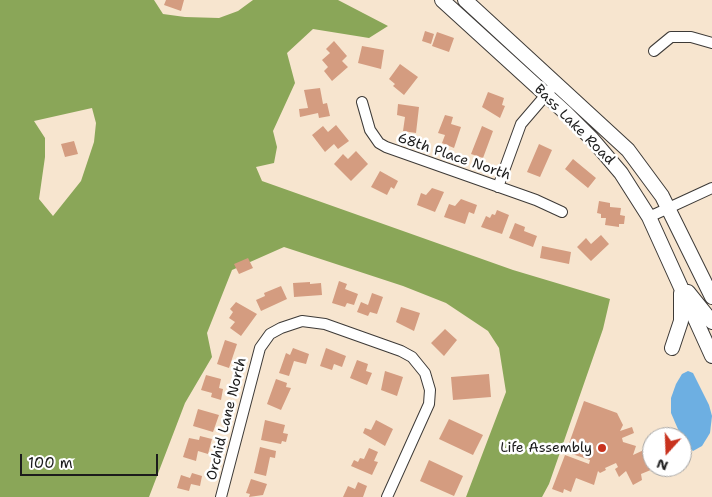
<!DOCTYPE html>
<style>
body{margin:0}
#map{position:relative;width:712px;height:497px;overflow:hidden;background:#f7e5cf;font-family:"Shantell Sans",sans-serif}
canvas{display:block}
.north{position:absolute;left:642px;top:427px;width:50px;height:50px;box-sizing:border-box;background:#fff;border:1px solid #a4a4a4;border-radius:50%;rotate:200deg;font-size:14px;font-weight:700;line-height:20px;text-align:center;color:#1c1c1c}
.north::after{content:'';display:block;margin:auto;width:18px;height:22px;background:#c8321e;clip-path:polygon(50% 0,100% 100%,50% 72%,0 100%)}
.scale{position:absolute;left:20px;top:454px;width:138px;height:22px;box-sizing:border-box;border:2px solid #1c1c1c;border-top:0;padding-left:6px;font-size:15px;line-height:18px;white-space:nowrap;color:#1c1c1c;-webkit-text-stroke:4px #fff;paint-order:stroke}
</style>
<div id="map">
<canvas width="712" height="497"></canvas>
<div class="north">N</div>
<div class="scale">100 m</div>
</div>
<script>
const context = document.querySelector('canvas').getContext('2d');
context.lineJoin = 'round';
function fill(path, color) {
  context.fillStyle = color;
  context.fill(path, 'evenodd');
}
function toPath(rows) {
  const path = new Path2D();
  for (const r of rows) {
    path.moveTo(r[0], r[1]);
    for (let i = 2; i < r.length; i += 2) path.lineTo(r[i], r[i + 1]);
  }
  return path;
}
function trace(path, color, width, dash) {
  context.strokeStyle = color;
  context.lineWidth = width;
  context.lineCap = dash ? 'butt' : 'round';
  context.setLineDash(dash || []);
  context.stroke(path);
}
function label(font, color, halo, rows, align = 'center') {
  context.font = font + ' "Shantell Sans",sans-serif';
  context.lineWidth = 5;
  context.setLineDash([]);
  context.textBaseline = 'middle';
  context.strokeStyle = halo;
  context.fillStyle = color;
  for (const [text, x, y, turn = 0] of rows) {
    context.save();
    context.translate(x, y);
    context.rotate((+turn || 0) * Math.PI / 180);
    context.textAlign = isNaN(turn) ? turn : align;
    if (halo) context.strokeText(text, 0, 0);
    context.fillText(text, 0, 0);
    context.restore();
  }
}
fill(toPath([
 [0,0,154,0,163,14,185,17,219,18,238,11,253,0,338,0,388,26,369,38,313,29,287,53,295,83,273,131,277,147,274,163,256,167,262,181,513,270,610,299,603,329,549,484,542,497,466,497,506,392,499,348,488,331,446,303,403,286,284,247,232,270,207,333,212,357,185,403,149,497,0,497],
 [92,108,96,123,94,142,81,181,53,216,39,199,45,157,45,138,34,121]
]), '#8aa658');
fill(toPath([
 [688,371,693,373,709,405,712,416,710,433,702,446,693,451,684,443,671,413,671,398,676,384,682,374]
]), '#6dafe2');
fill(toPath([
 [166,0,184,0,181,11,164,5],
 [425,31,434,34,431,44,422,41],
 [437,32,454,38,449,52,432,46],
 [334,41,347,56,342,61,348,67,332,81,324,71,328,67,322,60,330,53,326,49],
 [362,46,384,50,381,69,358,63],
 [400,64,418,77,404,95,393,86,395,84,389,79],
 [320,88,323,104,327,103,330,116,319,118,318,113,300,117,299,109,308,108,304,90],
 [488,92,504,98,502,105,505,106,500,118,482,107],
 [398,104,419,107,416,133,403,131,405,117,397,115],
 [445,115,453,117,451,124,461,127,454,148,442,143,445,135,438,133],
 [336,125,349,141,338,149,334,144,325,152,312,135,323,126,328,132],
 [482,126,493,131,483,158,471,154],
 [74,141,78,154,65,157,61,144],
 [539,144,552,150,540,177,527,172],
 [356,151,368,164,351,181,334,164,343,154,348,159],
 [573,159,596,178,588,188,565,169],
 [380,171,398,181,394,189,391,187,387,195,371,187],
 [432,188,444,192,435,212,417,205,421,193,426,195],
 [461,199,477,205,474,214,469,212,465,224,444,217,449,204,455,206],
 [599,201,610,203,610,207,621,208,620,215,625,216,624,224,619,224,619,227,605,225,606,218,601,218,601,214,597,213],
 [497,210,509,215,502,234,481,227,486,216,490,218,492,214,495,215],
 [515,223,525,227,524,231,537,236,533,247,509,238],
 [601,235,609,244,591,261,577,247,586,238,591,244],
 [542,246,571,252,569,264,540,258],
 [248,258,253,268,239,274,234,264],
 [339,281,347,284,345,289,358,294,354,305,347,303,345,307,332,303],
 [310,282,310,284,321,283,322,295,294,297,293,283],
 [281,286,287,299,261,311,256,300,265,296,264,293],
 [372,293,383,297,377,314,370,312,368,316,357,312,361,302,368,305],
 [236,302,257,314,241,336,230,328,235,322,229,318,233,312,230,309],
 [401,307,420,313,414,331,396,322],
 [445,329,457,340,444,356,431,343],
 [225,340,237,344,229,368,217,364],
 [293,348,309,354,306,364,294,361,289,376,279,373,286,353,290,355],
 [326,348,346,356,342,367,334,364,332,370,320,366],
 [357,360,368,364,366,371,372,373,367,385,350,378],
 [385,371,403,377,397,396,381,390],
 [489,374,491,397,453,400,451,377],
 [206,375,221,379,219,388,223,389,221,400,211,397,212,393,201,390],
 [276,379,287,383,286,387,291,388,281,410,267,404],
 [584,401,617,413,623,425,620,431,632,427,634,433,622,438,623,442,636,446,633,455,646,449,652,455,652,467,658,467,641,474,642,480,633,485,626,471,619,477,615,469,618,467,616,463,605,468,606,470,600,473,598,471,594,485,576,478,571,492,564,489,563,493,552,489,565,455,589,464,590,460,566,452],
 [198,409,219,415,213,432,193,426],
 [449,419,483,435,473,455,439,439],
 [265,420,285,425,283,433,288,434,286,442,282,441,281,444,261,440],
 [376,420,393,429,385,446,363,433,365,428,371,430],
 [200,436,212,439,208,454,198,451,196,461,183,457,189,438,199,440],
 [260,447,276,451,275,458,270,457,266,476,254,473],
 [369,448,378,452,374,461,378,462,372,475,351,466,354,460,358,462,360,458,364,459],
 [429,460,463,476,454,496,420,481],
 [192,473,202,476,200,486,191,484,189,491,177,488,181,475,190,478],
 [251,479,267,484,263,495,249,497,250,494,246,493],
 [358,482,367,486,363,497,343,497,348,486,355,489]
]), '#d49c80');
const street = toPath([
 [654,51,671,37,691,37,712,43],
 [362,102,370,130,379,143,386,147,536,200,562,212],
 [498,187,521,124,551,89],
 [649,217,712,188],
 [221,497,260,348,270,334,281,328,302,321,325,324,401,351,412,357,425,373,430,390,429,404,387,497]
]);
const secondary = toPath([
 [442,0,566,113,592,139,621,173,649,217,712,356],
 [465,0,628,150,662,196,712,297],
 [688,292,712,322],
 [672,348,681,321,681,293]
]);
trace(street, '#3d3a37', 12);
trace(secondary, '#3d3a37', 16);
trace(street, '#fff', 10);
trace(secondary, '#fff', 14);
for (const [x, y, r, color] of [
 [602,448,5,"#c8321e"]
]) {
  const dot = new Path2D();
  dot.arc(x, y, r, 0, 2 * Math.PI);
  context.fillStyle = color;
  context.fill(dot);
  trace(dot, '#fff', 2);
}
label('14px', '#1c1c1c', '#fff', [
 ["Bass Lake Road",574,125,45],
 ["68th Place North",454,157,19],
 ["Orchid Lane North",227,419,-76]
]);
label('14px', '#1c1c1c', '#fff', [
 ["Life Assembly",592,448]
], 'right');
</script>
